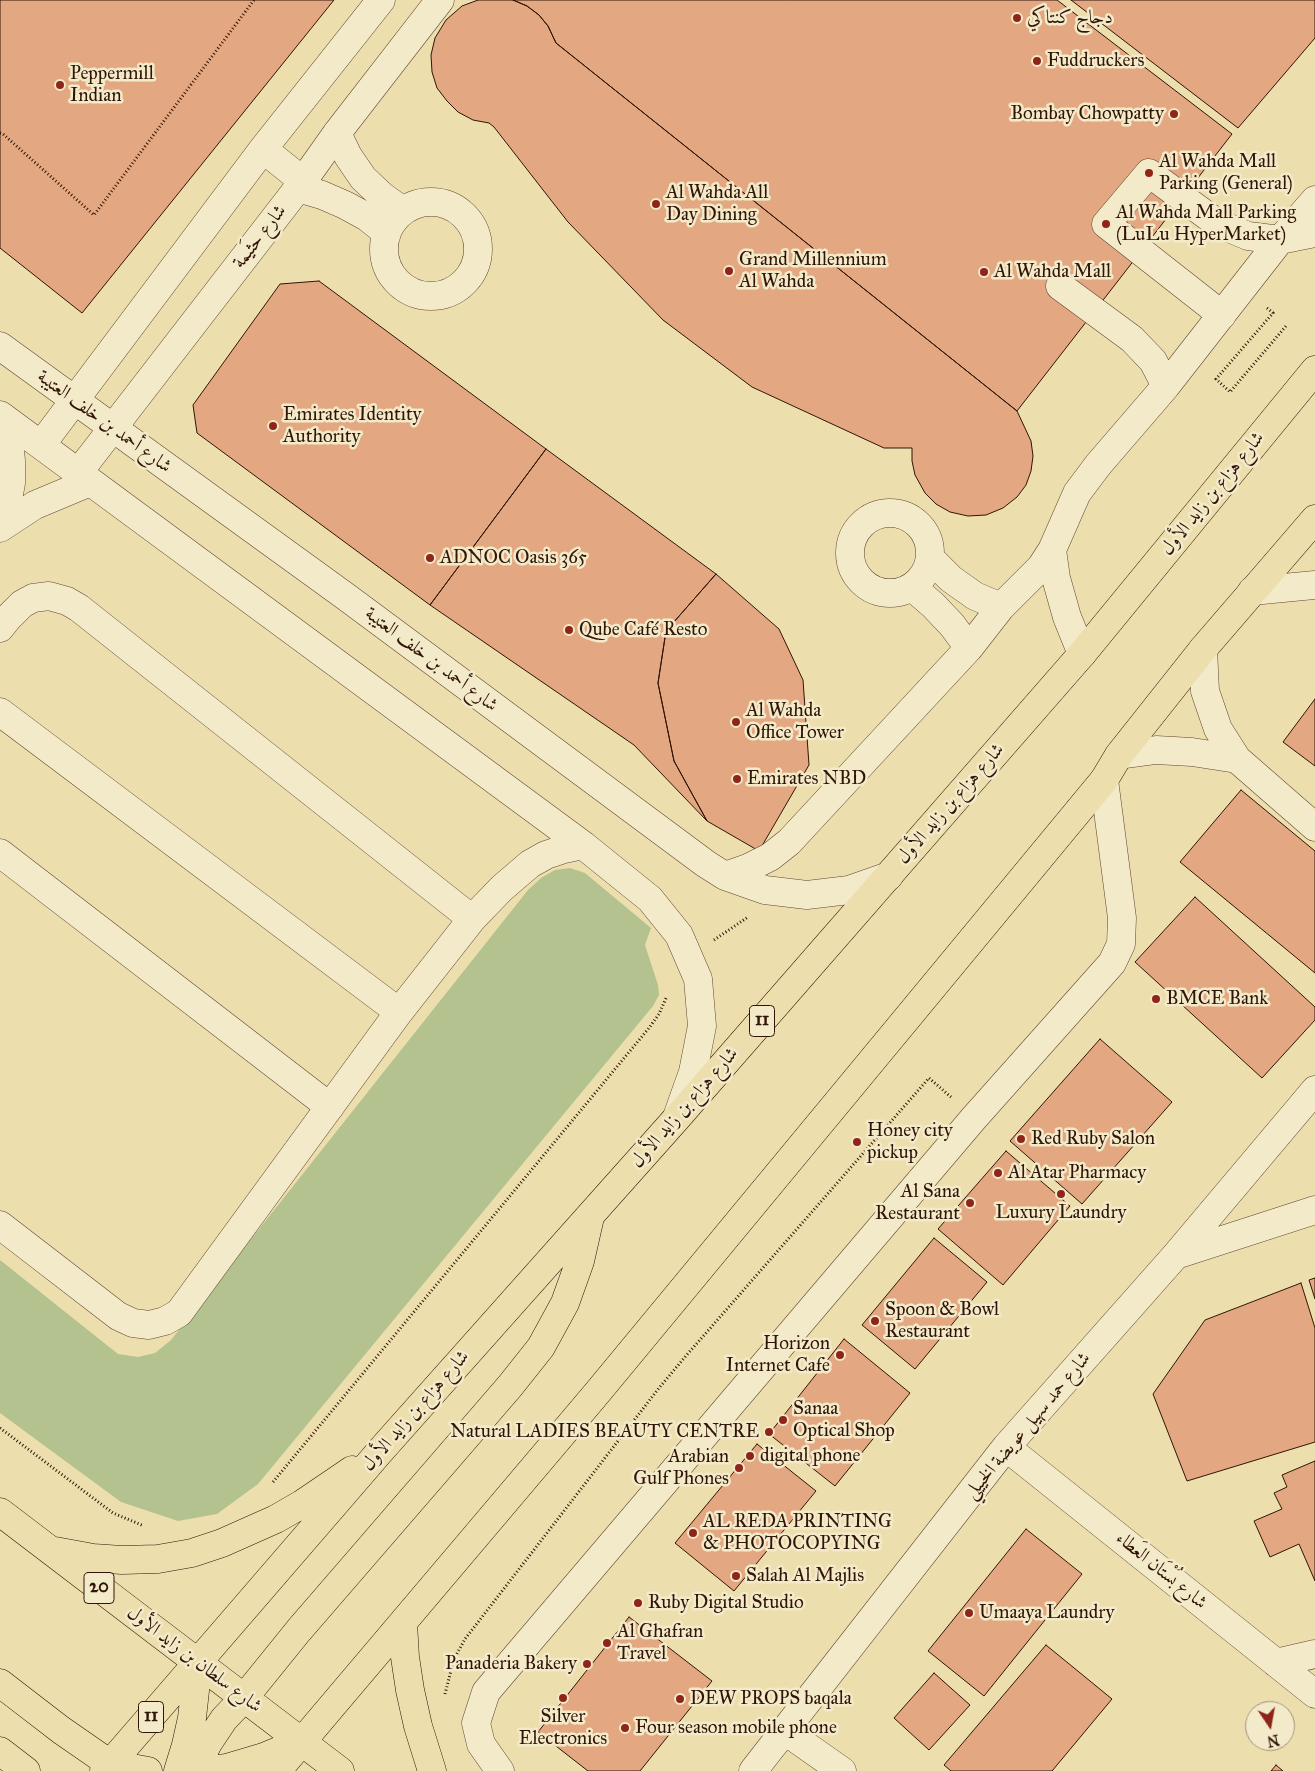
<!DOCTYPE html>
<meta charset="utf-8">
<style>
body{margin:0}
#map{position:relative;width:1315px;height:1771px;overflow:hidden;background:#eddeae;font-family:"IM FELL Great Primer",serif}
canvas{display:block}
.north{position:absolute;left:1245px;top:1701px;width:50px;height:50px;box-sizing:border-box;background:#f3eaca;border:1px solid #a5947c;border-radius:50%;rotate:168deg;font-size:14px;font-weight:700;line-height:20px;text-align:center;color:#301406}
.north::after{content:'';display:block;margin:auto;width:18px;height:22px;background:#8f2418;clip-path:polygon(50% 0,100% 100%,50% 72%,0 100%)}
</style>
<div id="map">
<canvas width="1315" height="1771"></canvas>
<div class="north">N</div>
</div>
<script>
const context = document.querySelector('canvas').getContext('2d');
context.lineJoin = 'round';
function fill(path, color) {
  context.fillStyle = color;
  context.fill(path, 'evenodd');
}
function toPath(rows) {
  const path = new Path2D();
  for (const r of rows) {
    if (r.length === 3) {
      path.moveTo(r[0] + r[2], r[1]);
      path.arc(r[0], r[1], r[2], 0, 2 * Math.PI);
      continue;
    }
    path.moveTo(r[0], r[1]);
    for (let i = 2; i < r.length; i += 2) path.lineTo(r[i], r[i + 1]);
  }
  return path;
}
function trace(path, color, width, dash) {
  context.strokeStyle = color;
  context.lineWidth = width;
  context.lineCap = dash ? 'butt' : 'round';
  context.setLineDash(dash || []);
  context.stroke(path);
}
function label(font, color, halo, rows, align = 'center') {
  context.font = font + ' "IM FELL Great Primer",Amiri,serif';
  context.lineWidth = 5;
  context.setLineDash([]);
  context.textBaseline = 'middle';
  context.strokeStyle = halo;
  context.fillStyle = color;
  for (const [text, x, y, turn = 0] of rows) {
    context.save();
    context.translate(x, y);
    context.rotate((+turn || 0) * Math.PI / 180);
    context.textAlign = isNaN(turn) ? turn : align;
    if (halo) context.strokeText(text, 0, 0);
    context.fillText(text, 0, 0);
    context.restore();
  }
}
fill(toPath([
 [570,868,585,873,651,928,645,945,658,985,659,995,653,1006,258,1484,217,1514,178,1521,121,1502,0,1413,0,1260,118,1354,138,1357,155,1353,171,1340,528,890,541,878,555,870]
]), '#b3c28e');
const building = toPath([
 [0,0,334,0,82,313,0,248,0,0],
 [478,0,513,0,527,6,539,15,548,26,556,43,1017,411,1031,441,1033,456,1031,471,1026,485,1017,497,1003,508,986,515,968,516,950,512,936,504,925,493,915,475,912,461,912,448,884,448,752,387,663,320,568,222,494,127,489,123,473,120,458,112,447,101,437,88,432,72,431,55,435,38,446,20,462,6,478,0],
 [513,0,1057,0,1232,134,1017,411,556,43,548,26,539,15,527,6,513,0],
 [1071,0,1315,0,1315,38,1238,128,1071,0],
 [319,281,546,449,430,605,197,433,193,405,280,284,319,281],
 [546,449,716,574,666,631,658,683,674,761,707,821,634,745,430,605,546,449],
 [716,574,779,629,803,680,809,765,759,851,707,821,674,761,658,683,666,631,716,574],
 [1315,699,1315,766,1283,742,1315,699],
 [1241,790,1315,851,1315,973,1180,862,1241,790],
 [1195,897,1315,1007,1315,1020,1262,1078,1135,962,1195,897],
 [1100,1039,1172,1102,1082,1204,1010,1141,1100,1039],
 [1006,1151,1070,1206,1003,1285,938,1229,1006,1151],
 [934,1238,987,1282,915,1369,862,1325,934,1238],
 [1315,1278,1315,1299,1309,1280,1315,1278],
 [1301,1283,1315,1328,1315,1442,1187,1481,1153,1394,1205,1320,1301,1283],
 [844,1339,910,1393,835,1486,769,1434,844,1339],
 [757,1444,816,1491,734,1591,675,1543,757,1444],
 [1315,1461,1315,1581,1299,1544,1270,1557,1254,1521,1282,1509,1274,1493,1287,1487,1282,1475,1315,1461],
 [1026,1529,1082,1574,984,1696,928,1651,1026,1529],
 [629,1617,712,1681,640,1771,588,1771,538,1732,629,1617],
 [1046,1645,1112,1699,1052,1771,951,1771,944,1765,1046,1645],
 [934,1673,970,1705,929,1750,894,1718,934,1673],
 [1276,1765,1283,1771,1271,1771,1276,1765]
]);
fill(building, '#e3a781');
trace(building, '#301406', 1);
const minor = toPath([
 [337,133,348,156,363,178,382,196,403,211],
 [263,149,303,181],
 [298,188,322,195,345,205,367,217,387,233],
 [431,249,47],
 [1060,286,1132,339,1153,361,1166,386],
 [1222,315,1106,224,1149,173,1217,223,1248,236,1280,240,1315,233],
 [0,346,345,596,706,864,725,876,765,890,807,895,849,890,889,876],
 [0,415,583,845,650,899,679,935,698,979,702,1026,693,1072,677,1117],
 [41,445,263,149,381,0],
 [78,473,298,188,337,133,440,0],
 [890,553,40],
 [1,527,7,505,11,483,11,461,9,439,4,418],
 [0,528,35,505,90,482],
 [1052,550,1056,578,1067,617,1082,654],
 [930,558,951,579,975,596,1001,607],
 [912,587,933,605,952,625,969,648],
 [1252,591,1315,585],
 [0,628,8,618,22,604,33,598,49,596,67,601,79,608,472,919],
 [1203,649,1205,691,1218,729,1237,759,1315,827],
 [0,712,399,1012],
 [1119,755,1156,750,1192,752,1237,759],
 [0,853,330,1107],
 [725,876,748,868,770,857,789,842,969,648,1001,607,1041,567,1052,550,1077,493,1098,465,1166,386,1280,240,1315,200],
 [0,1225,118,1316,133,1323,149,1325,165,1321,179,1313,399,1012,472,919,502,888,530,864,546,855,564,849,583,845],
 [1176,1255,1315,1210],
 [1006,1447,1315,1694],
 [1276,1663,1315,1654],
 [785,1731,842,1771],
 [500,1771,481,1744,476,1723,486,1692,974,1118,1112,963,1121,944,1122,918,1104,780],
 [753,1771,1006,1447,1176,1255,1315,1090]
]);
const major = toPath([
 [0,1512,340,1771],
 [55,1551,93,1558,122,1560,158,1559,192,1553,222,1543,276,1519,302,1504,352,1470],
 [403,1623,405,1657,410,1690,418,1726,432,1771],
 [0,1683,61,1730,110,1764,148,1771],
 [0,1751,26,1771],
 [104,1771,382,1449,676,1119,1082,654,1315,370],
 [178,1771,186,1745,192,1718,198,1663],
 [194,1771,208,1743,224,1719,244,1698,299,1630,510,1386,541,1347,565,1303,580,1261,590,1217],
 [200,1771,227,1768,264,1757,298,1743],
 [277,1771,597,1393,1104,780,1119,755,1203,649,1315,519]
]);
trace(minor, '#5f4630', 29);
trace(major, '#301406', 29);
trace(toPath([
 [0,133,3,134,94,215,254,0],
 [1267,308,1273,313,1216,379,1230,392,1286,326],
 [714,940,748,917],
 [0,1428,113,1513,144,1526],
 [273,1482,649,1028,659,1014,667,996],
 [445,1694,454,1659,465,1639,659,1388,685,1357,929,1078,951,1097]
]), '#301406', 3, [1, 2.5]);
trace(minor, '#f3eaca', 28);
trace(major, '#eddeae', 28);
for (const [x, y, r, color] of [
 [1017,18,5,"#8f2418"],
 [1037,61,5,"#8f2418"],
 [60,85,5,"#8f2418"],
 [1174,114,5,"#8f2418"],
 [1149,173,5,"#8f2418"],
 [656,204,5,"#8f2418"],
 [1106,224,5,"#8f2418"],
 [729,271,5,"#8f2418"],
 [984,272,5,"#8f2418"],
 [273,426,5,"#8f2418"],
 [430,558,5,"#8f2418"],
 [569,630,5,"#8f2418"],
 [736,722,5,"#8f2418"],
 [737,779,5,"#8f2418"],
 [1156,999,5,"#8f2418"],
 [1021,1139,5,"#8f2418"],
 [857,1142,5,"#8f2418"],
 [998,1173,5,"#8f2418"],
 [1061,1194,5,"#8f2418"],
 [970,1203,5,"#8f2418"],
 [875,1321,5,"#8f2418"],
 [840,1355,5,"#8f2418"],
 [783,1420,5,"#8f2418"],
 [769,1432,5,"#8f2418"],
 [750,1456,5,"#8f2418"],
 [739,1468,5,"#8f2418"],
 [693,1533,5,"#8f2418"],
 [736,1576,5,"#8f2418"],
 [638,1603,5,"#8f2418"],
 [969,1613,5,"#8f2418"],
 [607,1643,5,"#8f2418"],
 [587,1664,5,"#8f2418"],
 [563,1698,5,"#8f2418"],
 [680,1699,5,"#8f2418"],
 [625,1728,5,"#8f2418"]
]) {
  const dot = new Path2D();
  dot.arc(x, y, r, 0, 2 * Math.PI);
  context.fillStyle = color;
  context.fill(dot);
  trace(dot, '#f3eaca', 2);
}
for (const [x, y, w] of [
 [762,1021,25],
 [99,1588,30],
 [151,1717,25]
]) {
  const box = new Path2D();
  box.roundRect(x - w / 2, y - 15.5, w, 31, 4);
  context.fillStyle = '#f3eaca';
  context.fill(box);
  trace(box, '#301406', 1);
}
label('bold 18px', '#301406', null, [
 ["11",762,1021],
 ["20",99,1588],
 ["11",151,1717]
]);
label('19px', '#301406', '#f3eaca', [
 ["دجاج كنتاكي",1027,18],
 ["Fuddruckers",1047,61],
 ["Peppermill",70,74],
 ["Indian",70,96],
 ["Bombay Chowpatty",1164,114,"right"],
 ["Al Wahda Mall",1159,162],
 ["Parking (General)",1159,184],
 ["Al Wahda All",666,193],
 ["Day Dining",666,215],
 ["Al Wahda Mall Parking",1116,213],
 ["(LuLu HyperMarket)",1116,235],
 ["Grand Millennium",739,260],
 ["Al Wahda",739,282],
 ["Al Wahda Mall",994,272],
 ["Emirates Identity",283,415],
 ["Authority",283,437],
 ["ADNOC Oasis 365",440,558],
 ["Qube Café Resto",579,630],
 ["Al Wahda",746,711],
 ["Office Tower",746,733],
 ["Emirates NBD",747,779],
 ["BMCE Bank",1166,999],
 ["Honey city",867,1131],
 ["pickup",867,1153],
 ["Red Ruby Salon",1031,1139],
 ["Al Atar Pharmacy",1008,1173],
 ["Al Sana",960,1192,"right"],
 ["Restaurant",960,1214,"right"],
 ["Luxury Laundry",1061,1213,"center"],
 ["Spoon & Bowl",885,1310],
 ["Restaurant",885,1332],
 ["Horizon",830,1344,"right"],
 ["Internet Cafe",830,1366,"right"],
 ["Sanaa",793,1409],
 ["Optical Shop",793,1431],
 ["Natural LADIES BEAUTY CENTRE",759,1432,"right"],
 ["digital phone",760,1456],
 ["Arabian",729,1457,"right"],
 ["Gulf Phones",729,1479,"right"],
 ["AL REDA PRINTING",703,1522],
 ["& PHOTOCOPYING",703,1544],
 ["Salah Al Majlis",746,1576],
 ["Ruby Digital Studio",648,1603],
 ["Umaaya Laundry",979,1613],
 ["Al Ghafran",617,1632],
 ["Travel",617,1654],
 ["Panaderia Bakery",577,1664,"right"],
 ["DEW PROPS baqala",690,1699],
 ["Silver",563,1717,"center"],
 ["Electronics",563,1739,"center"],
 ["Four season mobile phone",635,1728]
], 'left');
label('19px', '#301406', '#f3eaca', [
 ["شارع حثَيمة",260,237,-52],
 ["شارع أحمد بن خلف العتيبة",104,422,36],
 ["شارع هزاع بن زايد الأول",1213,494,-51],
 ["شارع أحمد بن خلف العتيبة",431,660,37],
 ["شارع هزاع بن زايد الأول",951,804,-49],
 ["شارع هزاع بن زايد الأول",685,1108,-49],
 ["شارع هزاع بن زايد الأول",416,1411,-49],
 ["شارع حمد سهيل عويضة الخييلي",1028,1426,-50],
 ["شارع بُسْتَان العَطاء",1161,1571,39],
 ["شارع سلطان بن زايد الأول",194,1660,37]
]);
</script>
